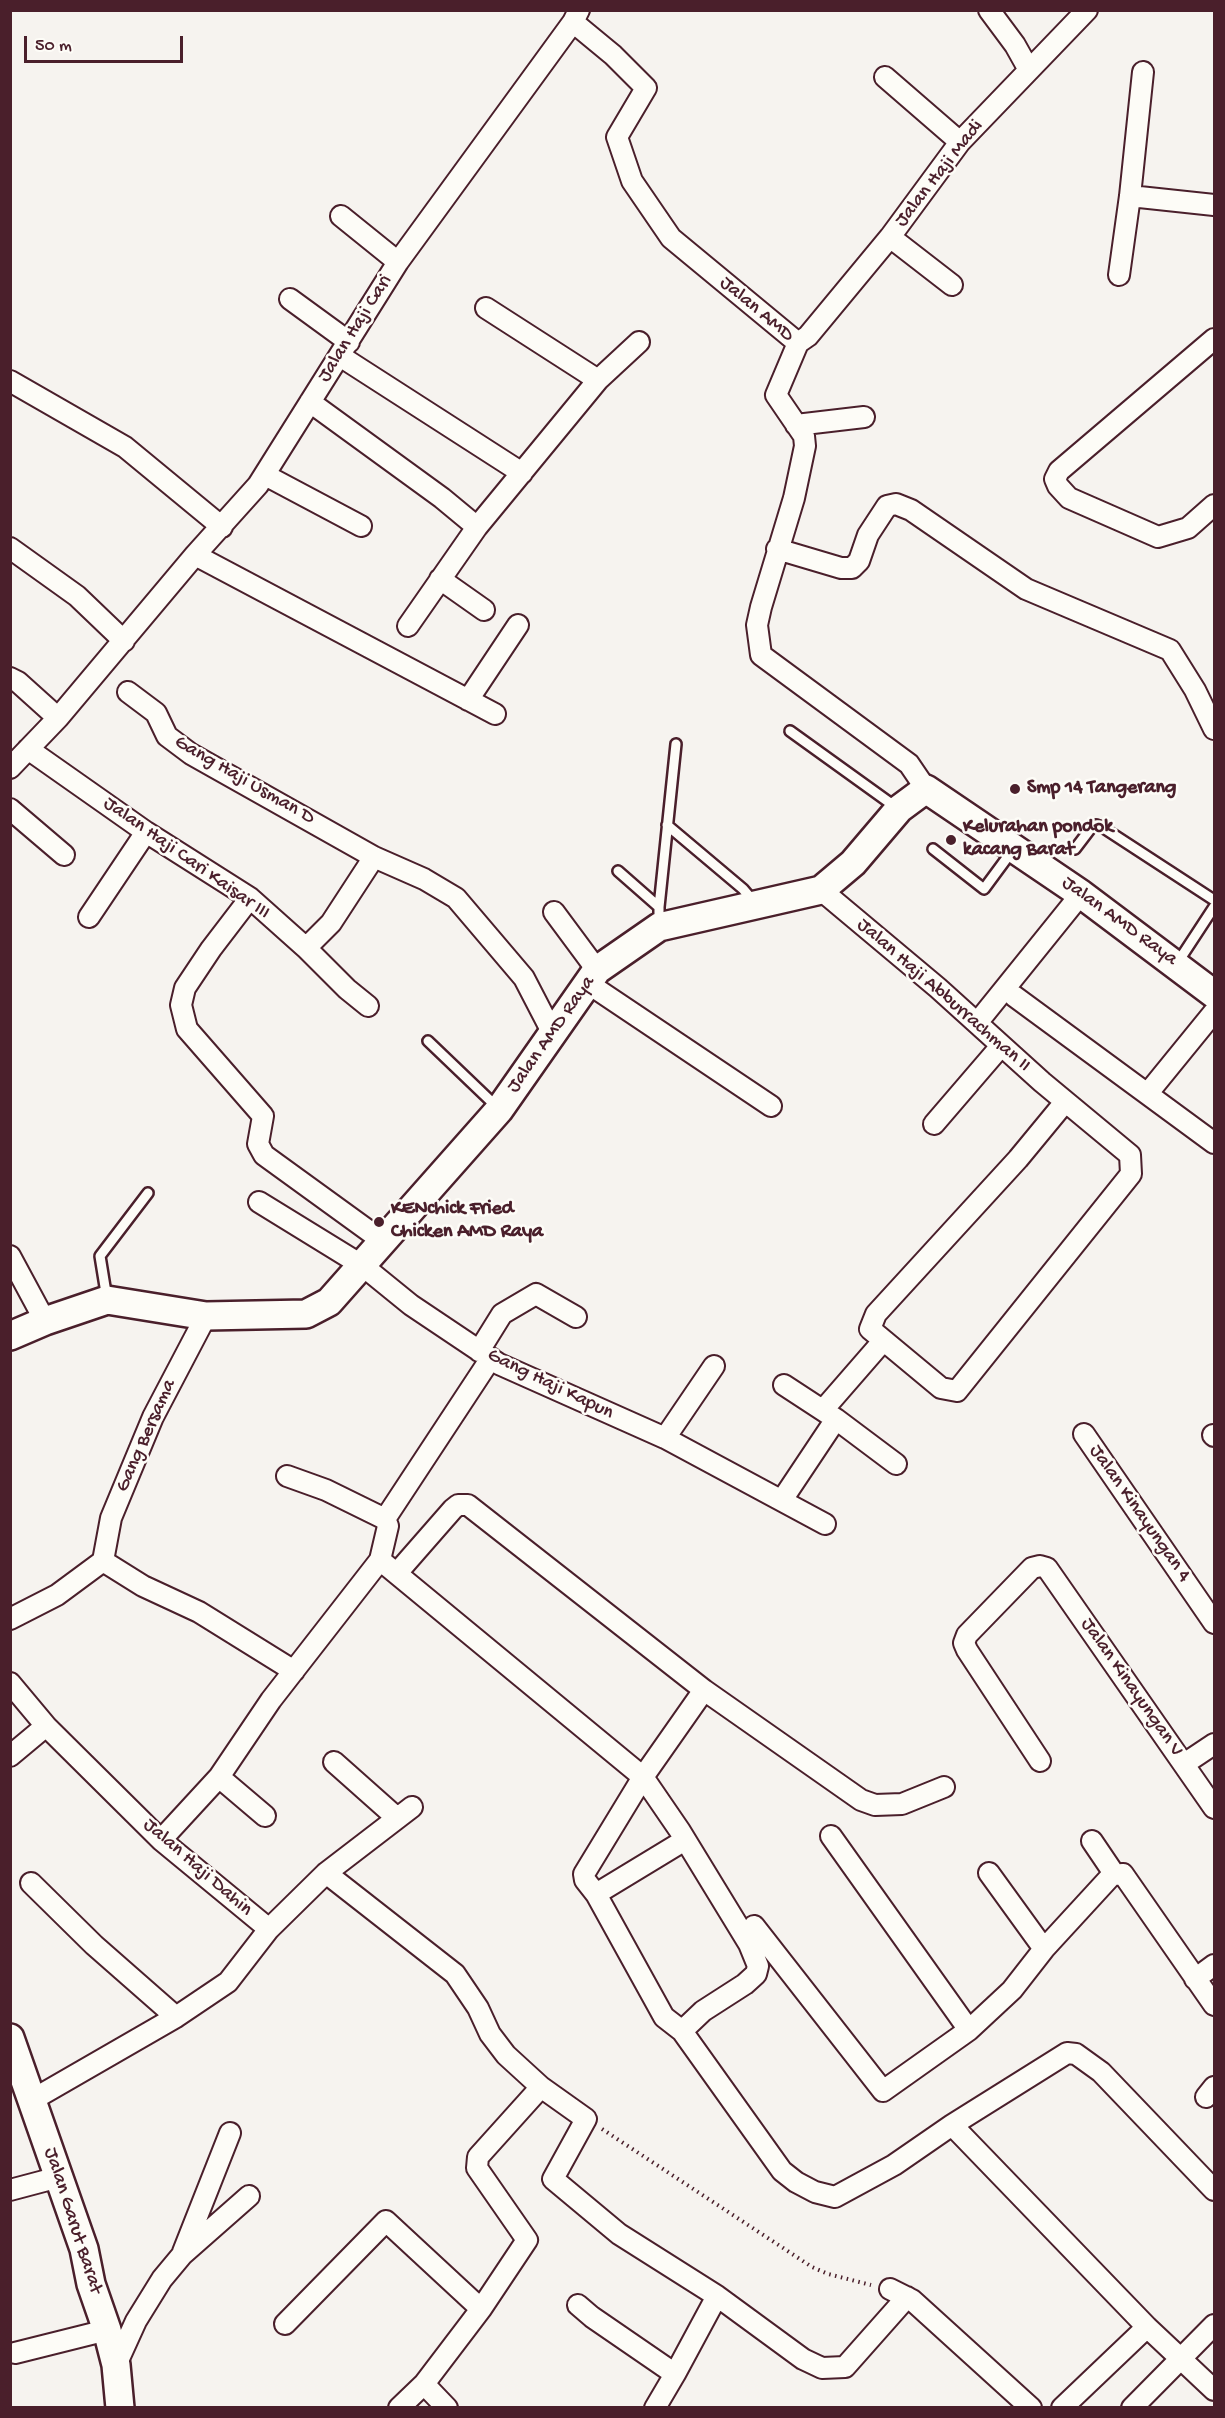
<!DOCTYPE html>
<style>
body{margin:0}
#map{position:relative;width:1225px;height:2418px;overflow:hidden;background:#f6f3ef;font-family:"Gochi Hand",sans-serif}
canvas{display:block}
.frame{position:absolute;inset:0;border:12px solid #4a1f2b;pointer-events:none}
.scale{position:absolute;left:24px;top:36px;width:159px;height:27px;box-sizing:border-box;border:3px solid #4a1f2b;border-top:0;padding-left:8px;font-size:18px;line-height:21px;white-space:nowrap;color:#4a1f2b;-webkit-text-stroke:4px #fdfcf7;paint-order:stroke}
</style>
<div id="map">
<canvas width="1225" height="2418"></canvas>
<div class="frame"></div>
<div class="scale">50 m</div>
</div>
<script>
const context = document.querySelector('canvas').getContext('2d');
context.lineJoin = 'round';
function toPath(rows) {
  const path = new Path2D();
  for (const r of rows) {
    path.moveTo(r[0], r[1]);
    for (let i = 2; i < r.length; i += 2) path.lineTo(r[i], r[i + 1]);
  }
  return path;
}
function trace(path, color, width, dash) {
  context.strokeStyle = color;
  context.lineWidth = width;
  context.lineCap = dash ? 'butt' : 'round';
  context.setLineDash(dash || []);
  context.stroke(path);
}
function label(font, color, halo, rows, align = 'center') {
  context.font = font + ' "Gochi Hand",sans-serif';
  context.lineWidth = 5;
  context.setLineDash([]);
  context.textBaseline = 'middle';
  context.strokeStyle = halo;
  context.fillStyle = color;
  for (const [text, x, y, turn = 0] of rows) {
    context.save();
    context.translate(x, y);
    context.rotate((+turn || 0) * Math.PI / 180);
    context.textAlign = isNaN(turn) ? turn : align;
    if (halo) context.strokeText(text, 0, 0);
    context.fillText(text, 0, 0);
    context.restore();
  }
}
const lane = toPath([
 [790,731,897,808],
 [667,825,743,889,754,902],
 [933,849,984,889,1012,851],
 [1075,849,1091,828,1096,825,1102,827,1214,900],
 [618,871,659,907],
 [659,924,659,907,676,744],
 [1178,962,1214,907],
 [428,1041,498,1108],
 [107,1299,100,1256,148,1193]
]);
const street = toPath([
 [989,10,1015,45,1029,70],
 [573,22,613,55,646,88,617,137,632,181,671,238,798,343],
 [885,77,960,142],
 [1130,196,1214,205],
 [341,216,398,262],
 [890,237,952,285],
 [1119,275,1130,196,1143,72],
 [290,299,349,342],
 [486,308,598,380],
 [1214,339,1059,471,1055,479,1058,486,1069,498,1158,537,1188,528,1214,505],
 [340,356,522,473],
 [10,381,125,447,222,527],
 [310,402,442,498,477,527,408,626],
 [796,425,864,417],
 [265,475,361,526],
 [477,527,598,380,639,342],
 [10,548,77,596,124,641],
 [777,549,841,568,852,568,859,561,868,535,887,506,896,504,911,510,1026,589,1170,650,1195,690,1214,729],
 [195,555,495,714],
 [440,579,484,610],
 [10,678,18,682,58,718],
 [128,692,156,713,167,736,191,754,374,857,424,879,456,898,524,978,552,1032],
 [468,700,518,625],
 [28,749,146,832,250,898,306,948,347,989,368,1006],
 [10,768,58,718,195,555,258,485,398,262,573,22,579,10],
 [926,789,909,764,761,655,757,625,761,607,794,498,805,446,804,436,776,395,798,343,808,336,890,237,960,142,1087,10],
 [10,809,64,855],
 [821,890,938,988,1042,1082,1130,1155,1131,1174,957,1391,941,1388,870,1329,876,1314,1018,1159,1065,1102],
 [250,898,211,949,185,988,181,1005,187,1029,263,1116,258,1144,264,1155,384,1242],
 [554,912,597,970],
 [89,917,146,832],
 [306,948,331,923,374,857],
 [589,984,771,1106],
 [1014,996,1214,1143],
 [977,1023,1081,894],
 [1148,1093,1214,1012],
 [934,1124,1001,1046],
 [259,1202,363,1266,411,1305,499,1364,665,1438,825,1524],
 [10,1256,45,1321],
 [479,1351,502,1314,536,1294,576,1317],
 [784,1385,836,1419,896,1464],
 [823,1410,883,1341],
 [1084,1434,1214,1623],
 [1213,1435,1214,1436],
 [665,1438,714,1366],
 [782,1500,836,1419],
 [385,1519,491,1358],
 [380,1560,643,1777,680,1831,749,1944,758,1966,756,1974,745,1984,703,2011,682,2031],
 [103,1561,111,1518,153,1417,206,1316],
 [103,1561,143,1586,199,1612,294,1671],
 [397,1573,453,1509,458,1505,468,1505,704,1690],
 [10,1619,57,1595,103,1561],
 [10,1683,46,1726,161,1840,269,1929],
 [10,1756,46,1726],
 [1040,1761,967,1650,964,1643,967,1635,1032,1568,1040,1566,1047,1568,1214,1808],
 [334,1762,397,1818],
 [1184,1764,1214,1744],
 [219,1777,265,1816],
 [944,1787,902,1804,875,1805,861,1800,704,1690,643,1777,584,1874,585,1880,596,1894,664,2017,682,2031,782,2171,796,2182,815,2192,835,2197,894,2165,952,2125],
 [831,1836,969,2030],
 [161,1840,219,1777,271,1700,380,1560,388,1526,385,1519,326,1490,287,1476],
 [1092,1841,1115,1875],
 [326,1873,455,1974,478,2008,490,2034,506,2055,541,2087,586,2119,553,2179,619,2234,717,2296,803,2359,822,2368,845,2367,907,2297],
 [989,1873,1044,1949],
 [31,1883,94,1945,176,2017],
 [596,1894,685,1840],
 [754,1926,883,2091,969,2030,1012,1990,1044,1949,1112,1875,1123,1874,1214,2005],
 [1195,1979,1214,1965],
 [1206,2097,1214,2087],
 [32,2100,176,2017,228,1982,269,1929,326,1873,412,1807],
 [10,2190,59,2177],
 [1214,2190,1101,2072,1076,2054,1067,2053,952,2125,1147,2327,1214,2390],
 [183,2252,230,2133],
 [890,2289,912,2300,1031,2408],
 [578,2305,592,2317,675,2374,655,2408],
 [285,2324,386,2221,481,2309],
 [15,2353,107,2330],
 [116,2365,136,2321,162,2279,182,2255,249,2196],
 [675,2374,717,2296],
 [424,2384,447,2408],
 [399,2408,424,2384,481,2309,527,2240,477,2168,478,2157,541,2087],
 [1062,2408,1147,2327],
 [1132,2408,1214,2325]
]);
const secondary = toPath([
 [10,1336,45,1321,107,1300,206,1316,306,1314,329,1302,499,1110,597,970,659,927,821,890,853,863,899,809,926,789,1081,894,1214,994],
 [10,2038,84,2249,91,2284,107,2330,116,2365,120,2408]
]);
trace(lane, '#4a1f2b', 14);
trace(street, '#4a1f2b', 24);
trace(secondary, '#4a1f2b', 32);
trace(toPath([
 [602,2129,812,2267,828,2274,871,2285]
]), '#4a1f2b', 4, [1.5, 4.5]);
trace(lane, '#fdfcf7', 9);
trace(street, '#fdfcf7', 20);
trace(secondary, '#fdfcf7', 27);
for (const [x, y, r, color] of [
 [1015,789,6,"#4a1f2b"],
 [951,840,6,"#4a1f2b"],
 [379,1222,6,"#4a1f2b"]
]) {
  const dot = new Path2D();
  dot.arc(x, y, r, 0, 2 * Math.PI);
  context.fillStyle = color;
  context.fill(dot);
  trace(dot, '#fdfcf7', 2);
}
label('20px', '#4a1f2b', '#fdfcf7', [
 ["Jalan Haji Madi",940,174,-52],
 ["Jalan AMD",756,310,40],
 ["Jalan Haji Cari",356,329,-58],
 ["Gang Haji Usman D",244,781,30],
 ["Jalan Haji Cari Kaisar III",186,859,35],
 ["Jalan AMD Raya",1119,922,36],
 ["Jalan Haji Abburrachman II",943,996,41],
 ["Jalan AMD Raya",552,1035,-55],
 ["Gang Haji Kapun",550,1385,26],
 ["Gang Bersama",147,1436,-66],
 ["Jalan Kinayungan 4",1139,1514,55],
 ["Jalan Kinayungan V",1131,1688,55],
 ["Jalan Haji Dahin",197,1868,41],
 ["Jalan Garut Barat",72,2221,72]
]);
label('bold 20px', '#4a1f2b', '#fdfcf7', [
 ["Smp 14 Tangerang",1027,789],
 ["Kelurahan pondok",963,828],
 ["kacang Barat",963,851],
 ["KENchick Fried",391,1210],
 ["Chicken AMD Raya",391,1233]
], 'left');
</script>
